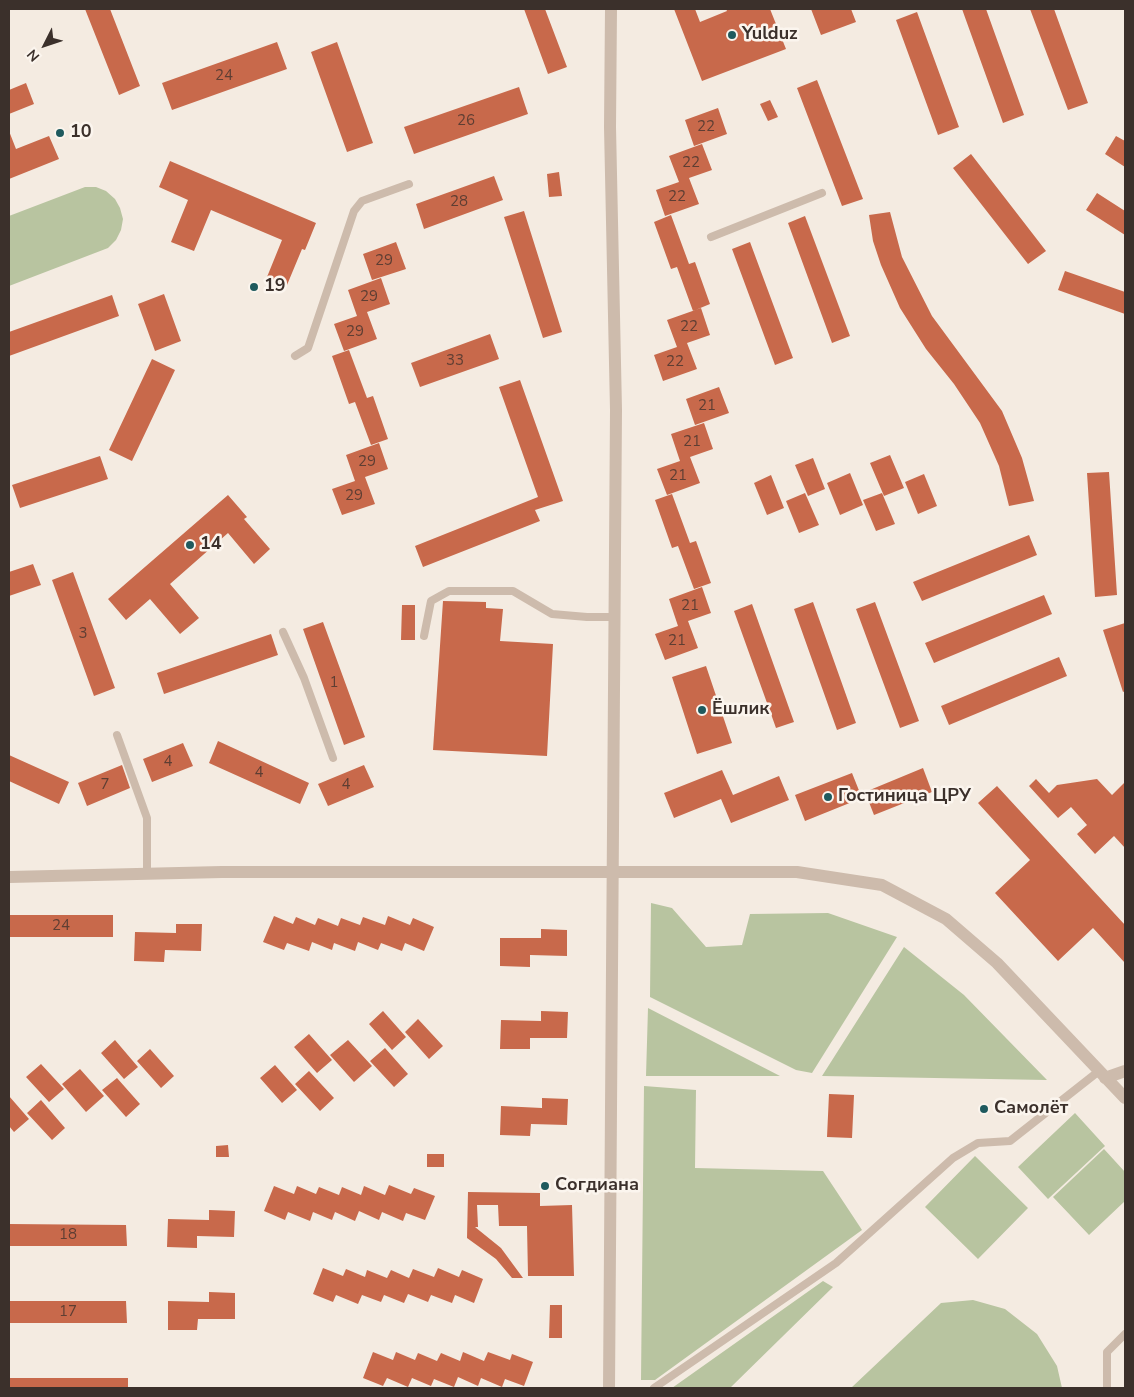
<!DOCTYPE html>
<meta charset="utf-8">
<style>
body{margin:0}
#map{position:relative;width:1134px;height:1397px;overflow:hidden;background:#f4ebe1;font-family:"Nunito Sans",sans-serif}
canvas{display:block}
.frame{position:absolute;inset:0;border:10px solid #3b302b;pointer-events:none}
.north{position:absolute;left:20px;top:20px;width:50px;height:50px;-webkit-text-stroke:4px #fbf5ee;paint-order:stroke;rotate:229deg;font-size:14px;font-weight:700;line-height:20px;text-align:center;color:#3b302b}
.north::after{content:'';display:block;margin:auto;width:18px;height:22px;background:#3b302b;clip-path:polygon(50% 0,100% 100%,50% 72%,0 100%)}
</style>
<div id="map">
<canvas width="1134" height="1397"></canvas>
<div class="frame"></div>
<div class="north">N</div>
</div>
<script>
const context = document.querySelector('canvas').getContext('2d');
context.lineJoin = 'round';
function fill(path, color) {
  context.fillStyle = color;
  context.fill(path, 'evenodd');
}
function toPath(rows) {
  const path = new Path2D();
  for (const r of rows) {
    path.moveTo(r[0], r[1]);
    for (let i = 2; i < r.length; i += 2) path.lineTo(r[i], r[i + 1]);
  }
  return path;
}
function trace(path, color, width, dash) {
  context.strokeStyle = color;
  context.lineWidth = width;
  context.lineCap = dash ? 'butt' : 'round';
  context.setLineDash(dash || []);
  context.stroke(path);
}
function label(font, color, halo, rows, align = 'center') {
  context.font = font + ' "Nunito Sans",sans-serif';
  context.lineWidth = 5;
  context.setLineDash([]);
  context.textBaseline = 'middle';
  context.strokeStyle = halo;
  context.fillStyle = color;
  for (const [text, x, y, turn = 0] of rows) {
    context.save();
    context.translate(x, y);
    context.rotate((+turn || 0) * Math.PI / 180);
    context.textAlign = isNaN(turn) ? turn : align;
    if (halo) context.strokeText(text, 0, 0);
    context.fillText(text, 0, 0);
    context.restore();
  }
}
fill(toPath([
 [85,187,96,187,106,191,115,199,120,208,123,219,121,230,116,240,108,248,9,286,9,216],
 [651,903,672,908,706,947,742,945,750,914,828,913,897,937,812,1073,796,1070,650,997],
 [904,947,964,995,1047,1080,822,1076],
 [648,1008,780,1076,646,1076],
 [644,1086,696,1090,695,1168,823,1171,862,1230,655,1380,641,1380],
 [1075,1113,1105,1146,1048,1199,1018,1167],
 [1104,1149,1125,1172,1125,1201,1089,1235,1053,1197],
 [975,1156,1028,1208,978,1259,925,1207],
 [823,1281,833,1287,730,1388,672,1388],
 [973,1300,1005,1309,1037,1334,1057,1366,1062,1388,851,1388,941,1303]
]), '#b8c4a0');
fill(toPath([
 [85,9,110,9,140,86,119,95],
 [524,9,545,9,567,67,548,74],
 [674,9,695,9,700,22,727,11,726,9,770,9,786,49,702,81],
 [811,9,851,9,856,22,821,35],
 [962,9,986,9,1024,115,1003,123],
 [1030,9,1054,9,1088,103,1068,110],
 [917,12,959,127,938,135,896,20],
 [277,42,287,69,172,110,162,83],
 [337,42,373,143,347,152,311,52],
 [817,80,863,199,842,206,797,88],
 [26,83,34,104,9,114,9,90],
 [519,87,528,114,414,154,404,127],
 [770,100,778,117,768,121,760,104],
 [718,108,727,134,694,146,685,120],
 [9,131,16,149,49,136,59,159,9,179],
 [1116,136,1125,141,1125,167,1105,154],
 [702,144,712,170,689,178,699,204,665,216,656,190,679,182,669,156],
 [971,154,1046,251,1028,264,953,168],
 [170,161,316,223,305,250,302,249,287,285,267,277,282,240,211,210,194,251,171,242,188,200,159,187],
 [559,172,562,196,549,197,547,174],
 [494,176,503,200,424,229,416,204],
 [1097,193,1125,211,1125,235,1086,210],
 [524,211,562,332,543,338,504,217],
 [890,212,902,257,932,316,1002,411,1022,458,1034,501,1009,506,999,466,980,423,954,384,926,349,900,308,881,265,873,241,869,215],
 [671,215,689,264,695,262,710,304,693,311,677,267,671,269,654,222],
 [805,216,850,336,832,343,788,223],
 [396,242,406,269,372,280,363,254],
 [750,242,793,358,775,365,732,249],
 [1065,271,1125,292,1125,314,1058,290],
 [381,278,390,304,367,312,377,339,344,351,334,324,357,316,348,290],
 [164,294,181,341,155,351,138,304],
 [112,295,119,316,9,356,9,332],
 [701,308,710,335,687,343,697,369,663,381,654,355,677,347,667,320],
 [490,334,499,359,420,387,411,363],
 [349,350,367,398,373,396,388,439,371,445,355,402,349,404,332,356],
 [152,359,175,370,132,461,109,450],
 [520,380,563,501,535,510,540,521,423,567,415,546,538,497,499,387],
 [719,387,729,413,695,425,686,399],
 [704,423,713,449,690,457,700,483,667,495,657,469,680,461,671,434],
 [379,443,388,469,365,477,375,504,342,515,332,489,355,481,346,455],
 [890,455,904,488,884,496,870,463],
 [100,456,108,479,20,508,12,485],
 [813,458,825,489,808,496,795,465],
 [1109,472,1117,595,1095,597,1087,473],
 [850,473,863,505,840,515,827,483],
 [924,474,937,506,918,514,905,482],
 [771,475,784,508,767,515,754,483],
 [805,493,819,525,799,533,786,501],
 [882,493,895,524,876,531,863,500],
 [672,494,690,543,696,541,711,583,694,589,678,546,672,548,655,500],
 [228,495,247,517,244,519,270,549,254,564,228,533,170,584,199,618,180,634,150,599,126,620,108,599],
 [1029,535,1037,555,922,601,913,582],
 [33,564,41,585,9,596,9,572],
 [73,572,115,688,94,696,52,580],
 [702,587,711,613,688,621,698,648,665,660,655,634,678,626,669,599],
 [1044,595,1052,614,934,663,925,643],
 [443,601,486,602,486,608,503,609,500,641,553,644,547,756,433,750],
 [813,602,856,723,837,730,794,609],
 [875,602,919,721,900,728,856,609],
 [752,604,794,722,776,728,734,611],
 [402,605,415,605,415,640,401,640],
 [323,622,365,737,344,745,303,629],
 [1125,623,1125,691,1123,692,1103,630],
 [271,634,278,655,164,694,157,673],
 [1059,657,1067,676,949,725,941,706],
 [706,666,732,743,697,754,672,677],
 [218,741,309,783,300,804,209,763],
 [183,743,193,766,152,782,143,759],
 [9,755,69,782,59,804,9,781],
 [122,765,130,788,87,806,78,783],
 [364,765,374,787,328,806,318,784],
 [923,768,932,792,874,815,865,792],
 [722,770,733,795,779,776,789,800,731,823,721,799,674,818,664,793],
 [852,773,862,798,805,821,795,795],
 [1036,779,1049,793,1057,785,1097,779,1112,795,1125,782,1125,848,1114,836,1095,854,1077,834,1087,825,1071,807,1058,818,1029,786],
 [997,786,1125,925,1125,963,1093,928,1058,961,995,893,1030,860,978,803],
 [9,915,113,915,113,937,9,937],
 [274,916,293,924,296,917,315,925,318,918,338,926,341,918,360,925,363,917,385,925,388,916,410,925,413,918,434,927,424,951,405,943,402,951,381,943,378,950,358,942,355,951,334,943,332,950,312,942,309,951,287,943,284,950,263,942],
 [176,924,202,924,201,951,165,950,164,962,134,961,135,932,176,933],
 [541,929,567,930,567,956,530,955,530,967,500,966,500,938,541,938],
 [383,1011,406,1037,392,1050,369,1024],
 [541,1011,568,1012,567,1038,530,1038,530,1049,500,1049,501,1020,541,1021],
 [418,1019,443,1046,429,1059,405,1032],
 [309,1034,332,1060,317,1073,294,1047],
 [115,1040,138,1067,124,1079,101,1053],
 [348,1040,372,1066,354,1082,330,1055],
 [385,1048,408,1074,394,1087,370,1061],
 [150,1049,174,1076,161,1088,137,1061],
 [41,1064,64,1089,49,1102,26,1077],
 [275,1065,297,1090,282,1103,260,1078],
 [80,1069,104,1096,86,1112,62,1084],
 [309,1071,334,1098,320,1111,295,1084],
 [117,1078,140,1104,126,1117,102,1090],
 [829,1094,854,1095,852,1138,827,1137],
 [9,1096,29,1119,14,1132,9,1126],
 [542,1098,568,1099,567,1125,531,1124,530,1136,500,1135,501,1106,542,1108],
 [41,1100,65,1128,52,1140,27,1113],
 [228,1145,229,1157,216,1157,216,1146],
 [427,1154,444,1154,444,1167,427,1167],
 [389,1185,411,1194,414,1188,435,1196,425,1220,406,1213,403,1221,382,1212,379,1220,359,1211,355,1221,335,1212,332,1220,313,1212,310,1221,288,1212,285,1220,264,1211,274,1186,294,1194,297,1186,316,1194,319,1187,339,1195,342,1187,361,1195,364,1186,385,1195],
 [468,1192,540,1193,540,1206,572,1205,574,1276,528,1276,527,1226,499,1226,498,1205,477,1205,478,1227,475,1227,501,1248,523,1278,512,1278,496,1259,467,1238],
 [209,1210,235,1211,234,1237,197,1236,197,1248,167,1247,168,1219,209,1220],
 [9,1224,126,1225,127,1246,9,1246],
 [323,1268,343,1276,346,1269,365,1277,367,1270,387,1278,391,1270,409,1278,413,1269,434,1277,438,1268,459,1277,462,1270,483,1279,474,1303,455,1295,452,1303,431,1295,428,1302,408,1294,404,1303,384,1295,381,1302,362,1295,358,1304,336,1295,333,1302,313,1294],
 [209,1292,235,1293,235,1319,198,1319,197,1330,168,1330,168,1301,209,1302],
 [9,1301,126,1301,127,1323,9,1323],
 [550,1305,562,1305,562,1338,549,1338],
 [373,1352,393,1360,396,1352,415,1360,418,1353,437,1361,441,1353,460,1361,463,1352,484,1361,488,1352,510,1360,512,1354,533,1362,524,1386,505,1379,502,1387,481,1378,478,1386,458,1377,454,1387,434,1379,431,1386,412,1378,408,1387,387,1378,383,1386,363,1378],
 [9,1378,128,1378,128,1388,9,1388]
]), '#c8694b');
trace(toPath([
 [711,237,822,193],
 [295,356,308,348,354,211,362,201,409,184],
 [283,632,304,678,333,758],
 [424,636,431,601,449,591,513,591,552,614,587,617,615,617],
 [117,735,147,818,147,874],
 [654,1388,836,1263,953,1158,978,1143,1010,1141,1099,1071],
 [1107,1388,1107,1352,1125,1334]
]), '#cdbbac', 8);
trace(toPath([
 [614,872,797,872,882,885,946,919,997,963,1125,1098],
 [1105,1078,1125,1071]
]), '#cdbbac', 12);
trace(toPath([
 [9,877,222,872,614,872],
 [609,1388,616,410,610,127,611,9]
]), '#cdbbac', 12);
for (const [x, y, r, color] of [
 [732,35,5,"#1f5a5e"],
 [60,133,5,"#1f5a5e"],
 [254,287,5,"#1f5a5e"],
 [190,545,5,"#1f5a5e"],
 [702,710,5,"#1f5a5e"],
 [828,797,5,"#1f5a5e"],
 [984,1109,5,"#1f5a5e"],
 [545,1186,5,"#1f5a5e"]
]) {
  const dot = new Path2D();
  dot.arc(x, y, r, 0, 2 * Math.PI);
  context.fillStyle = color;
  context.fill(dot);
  trace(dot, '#fbf5ee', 2);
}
label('15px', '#5e3e33', null, [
 ["24",224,76],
 ["26",466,121],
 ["22",706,127],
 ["22",691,163],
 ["22",677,197],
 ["28",459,202],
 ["29",384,261],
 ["29",369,297],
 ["22",689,327],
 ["29",355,332],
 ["33",455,361],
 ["22",675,362],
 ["21",707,406],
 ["21",692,442],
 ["29",367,462],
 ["21",678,476],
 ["29",354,496],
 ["21",690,606],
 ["3",83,634],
 ["21",677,641],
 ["1",334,683],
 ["4",168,762],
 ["4",259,773],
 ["7",105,785],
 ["4",346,785],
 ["24",61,926],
 ["18",68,1235],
 ["17",68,1312]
]);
label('bold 18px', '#3b302b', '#fbf5ee', [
 ["Yulduz",742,35],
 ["10",70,133],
 ["19",264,287],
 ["14",200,545],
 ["Ёшлик",712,710],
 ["Гостиница ЦРУ",838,797],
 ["Самолёт",994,1109],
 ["Согдиана",555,1186]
], 'left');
</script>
